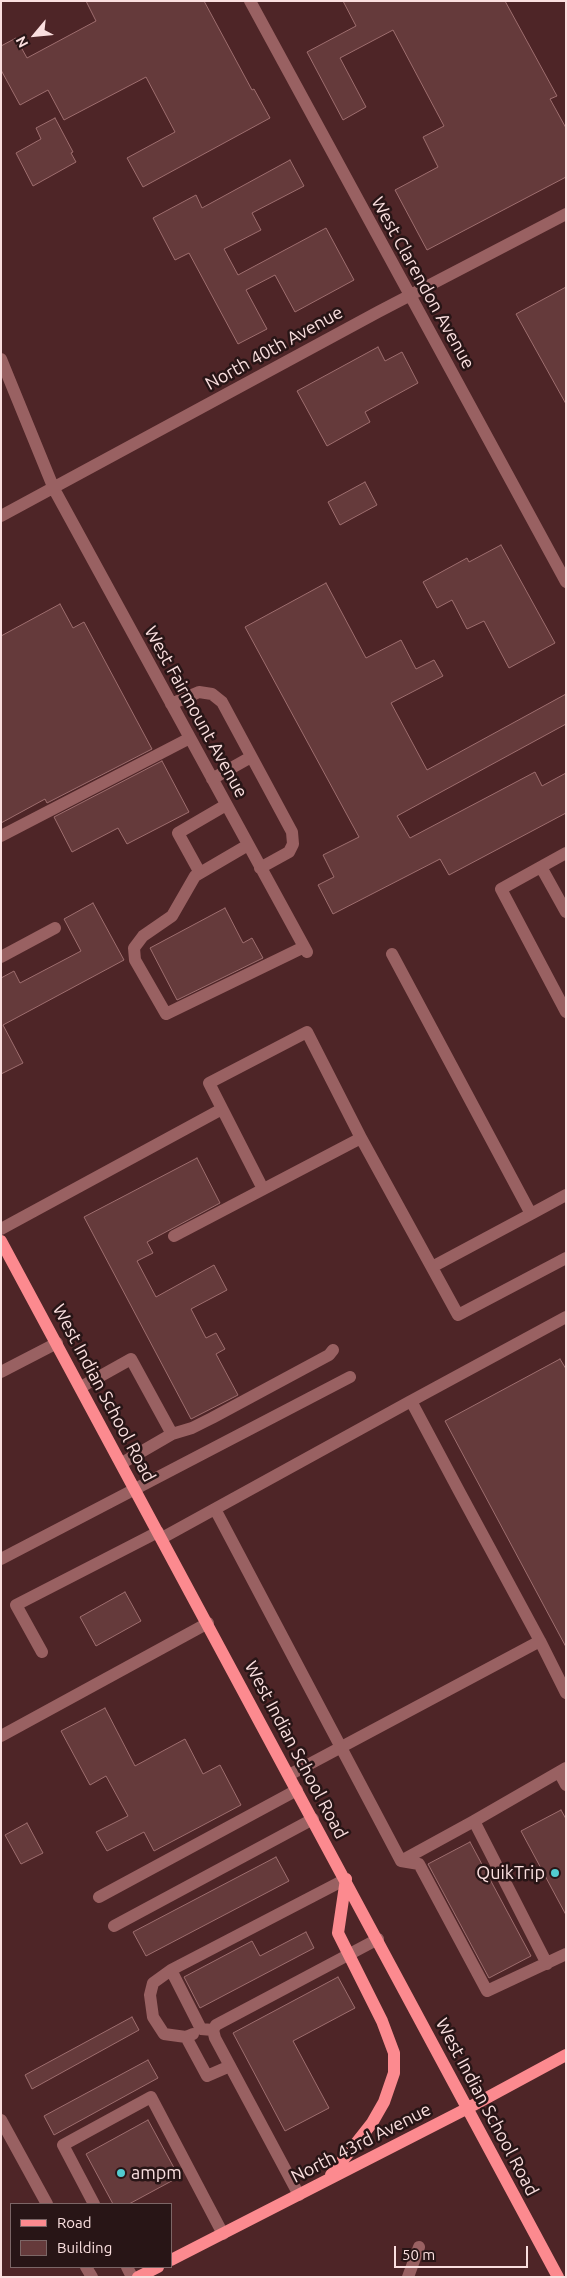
<!DOCTYPE html>
<style>
body{margin:0}
#map{position:relative;width:567px;height:2278px;overflow:hidden;background:#4e2527;font-family:Ubuntu,sans-serif}
canvas{display:block}
.frame{position:absolute;inset:0;border:2px solid #fadfdf;pointer-events:none}
.legend{position:absolute;left:10px;top:2203px;width:162px;height:65px;box-sizing:border-box;background:#281516;border:1px solid #7c6666;margin:0;padding:6px 9px;list-style:none;font-size:15px;color:#fadfdf}
.legend li{display:flex;align-items:center;gap:10px;height:25px}
.legend b{width:25px;border:1px solid #7c6666}
.north{position:absolute;left:10px;top:10px;width:50px;height:50px;-webkit-text-stroke:4px #281516;paint-order:stroke;rotate:242deg;font-size:14px;font-weight:700;line-height:20px;text-align:center;color:#fadfdf}
.north::after{content:'';display:block;margin:auto;width:18px;height:22px;background:#fadfdf;clip-path:polygon(50% 0,100% 100%,50% 72%,0 100%)}
.scale{position:absolute;left:394px;top:2246px;width:134px;height:22px;box-sizing:border-box;border:2px solid #fadfdf;border-top:0;padding-left:6px;font-size:15px;line-height:18px;white-space:nowrap;color:#fadfdf;-webkit-text-stroke:4px #281516;paint-order:stroke}
</style>
<div id="map">
<canvas width="567" height="2278"></canvas>
<div class="frame"></div>
<ul class="legend">
<li><b style="height:6px;background:#fc8a8f"></b>Road</li>
<li><b style="height:14px;background:#653a3b"></b>Building</li>
</ul>
<div class="north">N</div>
<div class="scale">50 m</div>
</div>
<script>
const context = document.querySelector('canvas').getContext('2d');
context.lineJoin = 'round';
function fill(path, color) {
  context.fillStyle = color;
  context.fill(path, 'evenodd');
}
function toPath(rows) {
  const path = new Path2D();
  for (const r of rows) {
    path.moveTo(r[0], r[1]);
    for (let i = 2; i < r.length; i += 2) path.lineTo(r[i], r[i + 1]);
  }
  return path;
}
function trace(path, color, width, dash) {
  context.strokeStyle = color;
  context.lineWidth = width;
  context.lineCap = dash ? 'butt' : 'round';
  context.setLineDash(dash || []);
  context.stroke(path);
}
function label(font, color, halo, rows, align = 'center') {
  context.font = font + ' Ubuntu,sans-serif';
  context.lineWidth = 5;
  context.setLineDash([]);
  context.textBaseline = 'middle';
  context.strokeStyle = halo;
  context.fillStyle = color;
  for (const [text, x, y, turn = 0] of rows) {
    context.save();
    context.translate(x, y);
    context.rotate((+turn || 0) * Math.PI / 180);
    context.textAlign = isNaN(turn) ? turn : align;
    if (halo) context.strokeText(text, 0, 0);
    context.fillText(text, 0, 0);
    context.restore();
  }
}
const building = toPath([
 [86,1,204,1,252,90,254,89,270,118,143,187,127,158,175,132,146,77,64,120,48,90,20,105,1,70,1,46,16,38,27,58,96,21,86,1],
 [343,1,505,1,557,96,550,99,566,128,566,177,427,250,395,190,438,167,423,137,444,126,393,30,340,58,366,107,343,120,307,52,356,26,343,1],
 [55,118,73,152,71,153,76,162,33,186,16,153,41,139,36,128,55,118],
 [290,160,304,186,252,213,261,230,224,249,238,275,326,228,354,280,295,312,275,275,246,290,267,329,238,344,189,253,175,260,153,218,196,195,202,208,290,160],
 [566,287,566,404,516,314,566,287],
 [378,347,385,361,402,352,418,383,365,412,370,422,327,446,297,391,378,347],
 [365,482,377,505,340,525,328,502,365,482],
 [501,545,555,643,509,668,484,621,467,629,452,600,437,608,423,582,467,558,469,562,501,545],
 [326,583,366,658,401,640,416,669,434,660,443,676,391,703,427,770,566,694,566,724,397,816,410,838,535,772,542,786,566,773,566,813,449,875,440,859,333,914,318,885,334,877,323,855,359,837,245,627,326,583],
 [60,604,73,628,84,622,152,749,47,803,45,799,1,823,1,636,60,604],
 [162,761,189,812,127,844,118,828,72,852,54,817,162,761],
 [93,903,124,960,3,1025,23,1063,1,1074,1,978,14,971,20,983,81,951,64,919,93,903],
 [225,908,243,943,252,938,263,958,177,1000,150,948,225,908],
 [197,1158,220,1203,147,1242,153,1253,137,1261,156,1297,214,1265,227,1290,191,1309,206,1338,216,1333,225,1349,216,1354,238,1395,191,1419,84,1217,197,1158],
 [560,1359,566,1369,566,1647,445,1421,560,1359],
 [125,1592,141,1621,96,1646,80,1617,125,1592],
 [105,1708,135,1766,185,1739,203,1774,220,1765,241,1805,154,1851,144,1832,107,1851,96,1832,128,1816,106,1776,90,1785,61,1731,105,1708],
 [561,1810,566,1819,566,1915,521,1831,561,1810],
 [27,1823,43,1853,21,1864,5,1835,27,1823],
 [470,1842,531,1956,489,1978,428,1864,470,1842],
 [276,1857,289,1881,146,1956,133,1932,276,1857],
 [306,1932,314,1948,200,2008,184,1977,252,1941,260,1956,306,1932],
 [338,1977,355,2008,293,2041,329,2108,285,2131,233,2033,338,1977],
 [132,2017,139,2030,32,2089,25,2075,132,2017],
 [148,2060,158,2078,54,2135,44,2116,148,2060],
 [148,2120,179,2177,129,2204,113,2204,86,2154,148,2120]
]);
fill(building, '#653a3b');
trace(building, '#9e6e6f', 1);
trace(toPath([
 [250,1,566,582],
 [1,359,54,489,307,952],
 [1,516,378,312,566,214],
 [171,704,199,692,212,694,222,702,292,832,293,844,289,852,260,868],
 [212,779,251,757],
 [1,836,190,738],
 [248,845,195,876,172,916,143,936,134,948,135,960,166,1014,304,947],
 [566,853,501,889,566,1012],
 [541,867,566,912],
 [200,873,178,833,226,805],
 [392,954,531,1214,566,1195],
 [1,957,55,928],
 [361,1138,458,1315,566,1258],
 [1,1229,222,1109],
 [174,1236,361,1138,307,1032,209,1083,263,1189],
 [432,1267,531,1214],
 [1,1372,57,1343],
 [81,1387,131,1359,172,1434,122,1463],
 [411,1401,566,1317],
 [172,1434,192,1428,212,1418,329,1355,333,1350],
 [215,1509,401,1861],
 [162,1538,411,1401,459,1491,540,1641,289,1775],
 [1,1559,350,1377],
 [540,1641,566,1693],
 [42,1652,16,1605,158,1532],
 [1,1736,208,1623],
 [559,1772,566,1785],
 [474,1821,566,1768],
 [401,1861,419,1864,487,1991,566,1954],
 [401,1861,474,1821,547,1964],
 [99,1897,297,1790],
 [114,1926,313,1819],
 [171,1970,153,1983,150,1995,153,2017,164,2034,186,2037],
 [213,2030,201,2029,171,1970,346,1879],
 [193,2034,186,2037,207,2076,230,2066],
 [1,2120,47,2204],
 [299,2195,215,2038,213,2030,216,2025,378,1939],
 [94,2204,63,2145,151,2097,223,2234],
 [86,2267,92,2277],
 [127,2267,132,2277],
 [408,2277,419,2247]
]), '#996162', 12);
trace(toPath([
 [1,1241,558,2277],
 [331,2175,372,2123,384,2102,394,2073,394,2053,382,2021,338,1933,346,1879],
 [171,2260,468,2108,566,2055],
 [138,2277,158,2267]
]), '#fc8a8f', 12);
for (const [x, y, r, color] of [
 [555,1873,5,"#52ccd0"],
 [121,2173,5,"#52ccd0"]
]) {
  const dot = new Path2D();
  dot.arc(x, y, r, 0, 2 * Math.PI);
  context.fillStyle = color;
  context.fill(dot);
  trace(dot, '#281516', 2);
}
label('18px', '#fadfdf', '#281516', [
 ["West Clarendon Avenue",423,283,61],
 ["North 40th Avenue",274,348,-29],
 ["West Fairmount Avenue",196,712,61],
 ["West Indian School Road",104,1393,62],
 ["West Indian School Road",296,1750,62],
 ["West Indian School Road",487,2107,62],
 ["North 43rd Avenue",361,2143,-27]
]);
label('18px', '#fadfdf', '#281516', [
 ["QuikTrip",545,1873],
 ["ampm",131,2173,"left"]
], 'right');
</script>
